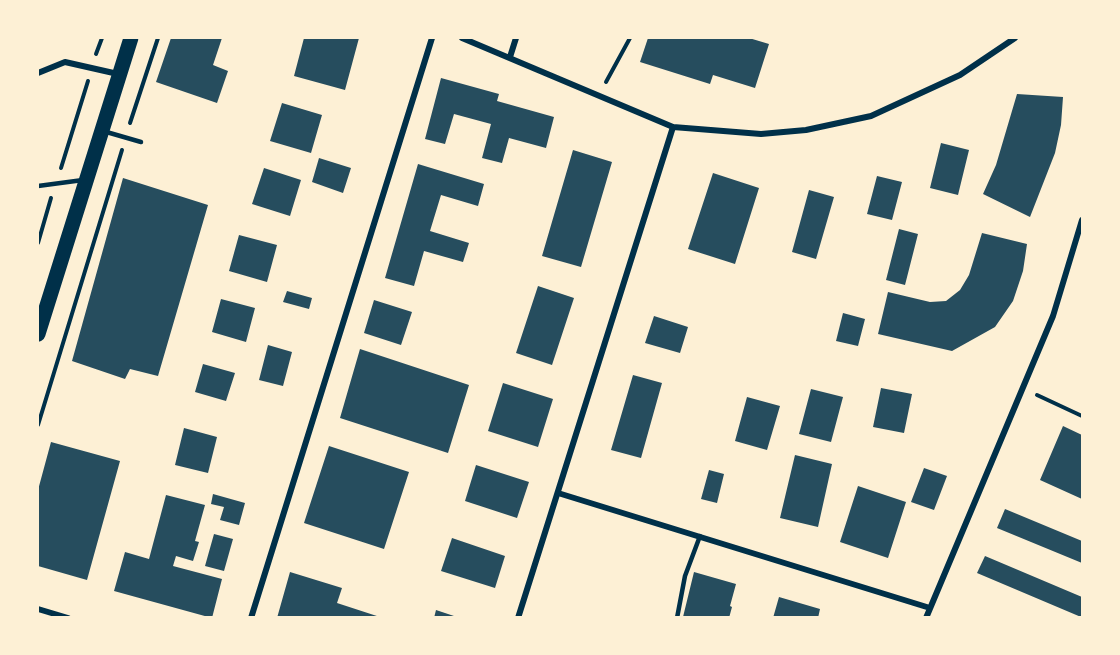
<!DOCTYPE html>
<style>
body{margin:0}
#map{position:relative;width:1120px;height:655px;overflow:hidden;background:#fdf0d5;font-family:Quicksand,sans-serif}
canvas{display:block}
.frame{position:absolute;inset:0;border:39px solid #fdf0d5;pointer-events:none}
</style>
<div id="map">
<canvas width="1120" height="655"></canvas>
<div class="frame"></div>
</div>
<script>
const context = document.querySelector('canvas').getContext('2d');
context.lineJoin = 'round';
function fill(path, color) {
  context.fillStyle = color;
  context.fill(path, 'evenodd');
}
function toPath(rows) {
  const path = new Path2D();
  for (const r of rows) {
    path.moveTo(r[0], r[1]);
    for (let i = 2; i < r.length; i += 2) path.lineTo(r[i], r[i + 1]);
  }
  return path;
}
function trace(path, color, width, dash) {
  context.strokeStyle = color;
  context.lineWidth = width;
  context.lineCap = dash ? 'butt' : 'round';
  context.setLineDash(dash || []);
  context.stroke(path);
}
fill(toPath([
 [171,38,222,38,213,65,228,71,217,103,156,82],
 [304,38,359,38,345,90,294,76],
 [648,38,749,38,769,44,755,88,713,75,710,84,640,62],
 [441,78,499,94,497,101,554,117,546,148,509,138,502,163,482,158,491,124,454,114,445,144,425,139],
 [1017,94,1063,97,1061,125,1055,153,1030,217,983,194,996,165],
 [282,103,322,115,311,153,270,141],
 [941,143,969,150,958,195,930,188],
 [573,150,612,162,581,267,542,256],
 [319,158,351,168,343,193,312,182],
 [418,164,484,184,478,206,441,195,430,231,469,243,463,262,424,251,414,286,385,278],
 [264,168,301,180,290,216,252,204],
 [713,173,759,188,735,264,688,249],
 [877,176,902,182,892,220,867,214],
 [123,178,208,205,158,376,130,369,125,379,72,361],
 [809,190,834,197,816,259,792,252],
 [899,229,918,234,905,285,886,280],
 [982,233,1027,244,1023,271,1013,301,995,327,952,351,878,334,888,292,930,302,946,301,960,290,969,275],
 [239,235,277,245,267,282,229,271],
 [538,286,574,298,552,365,516,353],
 [287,291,312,298,309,309,283,302],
 [221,299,255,308,246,342,212,332],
 [374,300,412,312,401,345,364,333],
 [843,313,865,319,858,346,836,341],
 [654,316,688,327,680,353,645,343],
 [268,345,292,352,283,386,259,380],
 [360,349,469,385,448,453,340,418],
 [203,364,235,373,226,401,195,392],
 [633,375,662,383,641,458,611,450],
 [503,383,553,399,538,447,488,431],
 [881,388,912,394,904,433,873,427],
 [811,389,843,397,831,442,799,434],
 [747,397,780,406,767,450,735,441],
 [1063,426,1082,435,1082,499,1040,480],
 [184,428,217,437,208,473,175,465],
 [51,442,120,461,87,580,38,566,38,490],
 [329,446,409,472,384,549,304,523],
 [795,455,832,464,818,527,780,518],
 [476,465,529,482,517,518,465,501],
 [924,468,947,476,934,510,911,502],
 [709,470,724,474,717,503,701,499],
 [858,486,906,502,888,558,840,542],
 [213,494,245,503,239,525,220,520,224,507,211,504],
 [166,495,205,505,195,541,199,542,193,561,176,556,173,566,222,579,212,618,114,591,125,552,149,559],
 [1005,509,1082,541,1082,563,997,528],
 [214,534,233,539,224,571,205,566],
 [452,538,505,556,495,588,441,571],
 [985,556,1082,597,1081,617,977,573],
 [290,572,342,588,337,603,383,618,277,618],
 [694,572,736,584,730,606,732,607,729,618,683,617],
 [779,597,820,609,818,618,773,618],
 [436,610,457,617,457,618,434,618]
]), '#264d5e');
trace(toPath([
 [96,54,102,38],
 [606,82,630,38],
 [130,123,158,38],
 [61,168,88,81],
 [38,243,51,198],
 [1037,395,1082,416],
 [38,425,122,150]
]), '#003049', 4);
trace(toPath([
 [103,131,141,142],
 [38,186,83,180],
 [677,618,685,576,700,536]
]), '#003049', 4.5);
trace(toPath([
 [462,38,673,127,761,134,806,130,871,116,960,75,1015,38],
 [510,57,516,38],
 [38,73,65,62,118,74],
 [558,493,930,608],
 [38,609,68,618],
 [251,618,432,38],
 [518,618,673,127],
 [926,618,1053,316,1082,220]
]), '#003049', 6);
trace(toPath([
 [38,334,131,38]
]), '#003049', 15);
</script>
